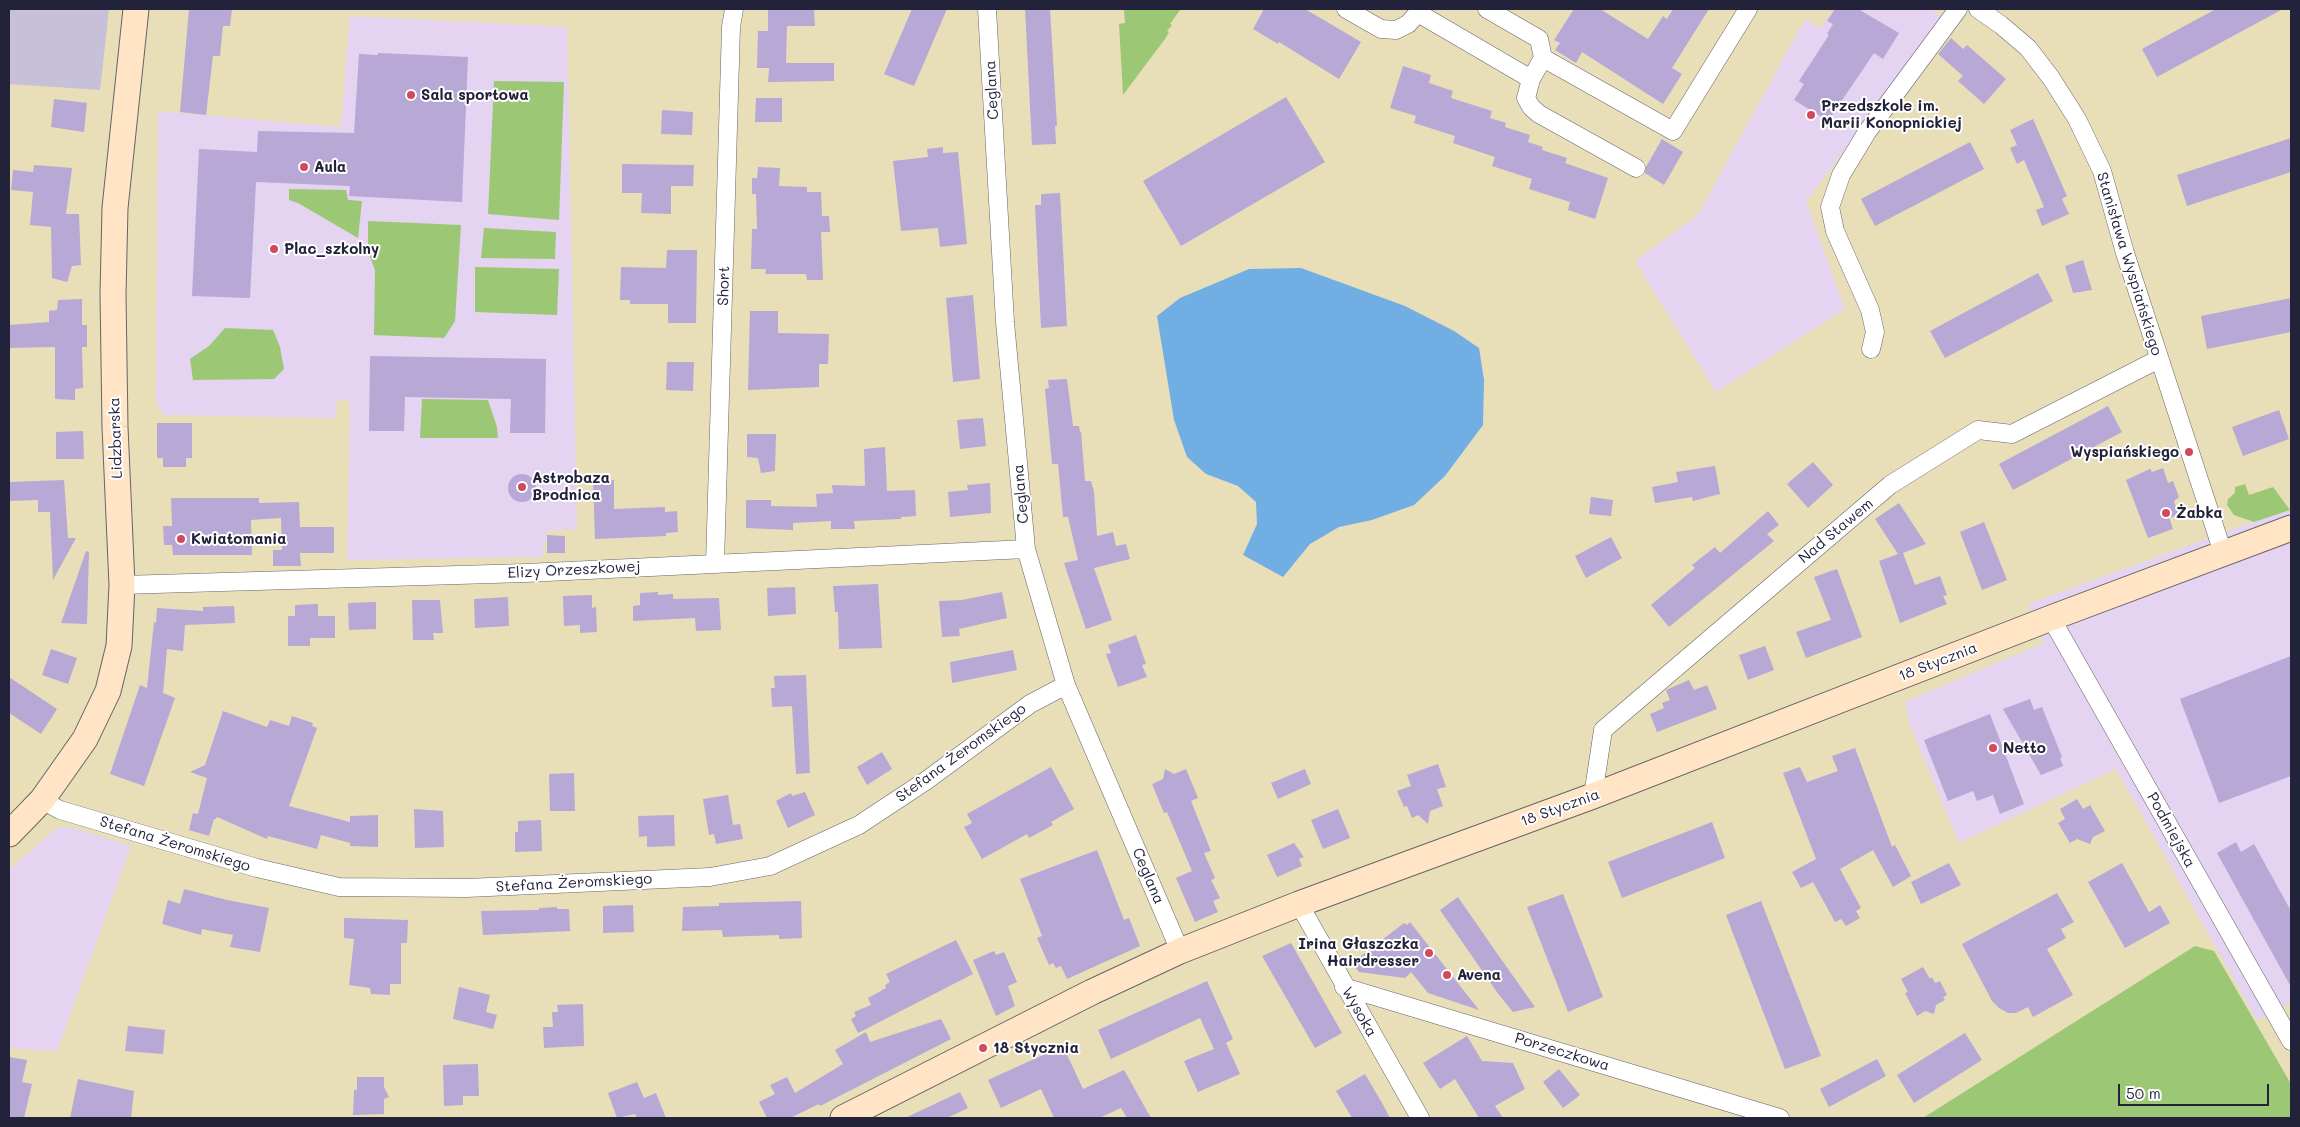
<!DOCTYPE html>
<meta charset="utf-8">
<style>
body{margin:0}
#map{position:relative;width:2300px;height:1127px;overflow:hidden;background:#e8dfb9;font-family:Mali,sans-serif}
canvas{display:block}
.frame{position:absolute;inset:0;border:10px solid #22223b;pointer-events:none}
.scale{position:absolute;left:2118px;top:1084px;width:151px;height:22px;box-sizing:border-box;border:2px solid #22223b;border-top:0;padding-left:6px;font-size:15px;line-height:18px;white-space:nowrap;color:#22223b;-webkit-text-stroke:4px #fff;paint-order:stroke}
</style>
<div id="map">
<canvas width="2300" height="1127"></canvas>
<div class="frame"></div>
<div class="scale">50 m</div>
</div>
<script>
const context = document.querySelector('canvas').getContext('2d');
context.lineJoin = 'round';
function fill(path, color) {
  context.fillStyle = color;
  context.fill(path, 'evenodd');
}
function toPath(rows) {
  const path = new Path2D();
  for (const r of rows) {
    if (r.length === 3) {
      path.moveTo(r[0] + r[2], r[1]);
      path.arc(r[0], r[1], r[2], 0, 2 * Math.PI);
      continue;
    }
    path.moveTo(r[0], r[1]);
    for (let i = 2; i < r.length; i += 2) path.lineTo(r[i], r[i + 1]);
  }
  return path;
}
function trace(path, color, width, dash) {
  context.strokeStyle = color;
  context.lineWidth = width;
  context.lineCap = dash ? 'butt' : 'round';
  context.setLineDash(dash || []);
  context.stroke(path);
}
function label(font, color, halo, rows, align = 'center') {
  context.font = font + ' Mali,sans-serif';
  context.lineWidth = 4;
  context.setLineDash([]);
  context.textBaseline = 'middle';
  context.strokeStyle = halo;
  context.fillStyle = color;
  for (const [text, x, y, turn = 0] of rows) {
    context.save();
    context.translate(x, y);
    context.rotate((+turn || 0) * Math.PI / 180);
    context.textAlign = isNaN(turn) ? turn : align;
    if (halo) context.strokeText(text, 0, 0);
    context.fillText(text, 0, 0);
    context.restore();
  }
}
fill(toPath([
 [1834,9,1930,9,1942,17,1806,202,1845,309,1716,392,1635,261,1698,215,1805,19,1821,28],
 [350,16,567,27,577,529,547,531,542,557,347,560,350,401,337,400,336,418,163,415,156,401,158,111,341,127],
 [2291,508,2291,1003,2257,1020,2116,769,1959,843,1910,725,1905,702,2044,643,2028,604],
 [71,827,131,846,57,1051,9,1048,9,870,56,828]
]), '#e4d3f1');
fill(toPath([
 [9,9,109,9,100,90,9,84]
]), '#c6c0d9');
fill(toPath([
 [1124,9,1180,10,1170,24,1172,25,1167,31,1169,32,1165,39,1123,95,1119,24,1125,23],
 [494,81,564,82,559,220,488,214],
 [289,189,346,190,348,200,362,201,358,238,298,203,289,200],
 [368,221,461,225,455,321,444,338,374,335,375,270,368,252],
 [484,228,556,232,555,259,481,258],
 [475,267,559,269,557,315,475,312],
 [225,328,273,330,280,347,284,369,274,379,193,380,190,359,209,346],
 [422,399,488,400,497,427,498,438,420,438],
 [2245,484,2249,495,2273,487,2290,510,2254,522,2234,515,2227,505,2228,499,2235,493,2235,487],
 [2195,946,2214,951,2291,1084,2291,1118,1923,1118]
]), '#9cc775');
fill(toPath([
 [1301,268,1405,306,1454,331,1479,348,1484,380,1483,425,1445,476,1414,505,1372,520,1339,527,1310,544,1283,577,1243,555,1257,524,1256,502,1238,486,1206,474,1187,457,1174,420,1157,316,1180,298,1249,269]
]), '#70aee3');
fill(toPath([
 [189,9,232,9,230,26,223,26,220,56,213,56,206,115,180,112],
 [768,9,814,9,815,26,787,26,786,63,834,63,834,81,768,82,769,68,757,68,758,31,768,31],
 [912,9,947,9,914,86,884,74],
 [1025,9,1050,9,1057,126,1055,126,1056,144,1032,145],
 [1264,9,1305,9,1361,42,1339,79,1279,42,1278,44,1253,29],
 [1574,9,1600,9,1648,39,1663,16,1667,19,1673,9,1709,9,1672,68,1682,74,1663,104,1582,52,1576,63,1555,50,1560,43,1554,40],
 [1835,9,1858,9,1899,33,1883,59,1874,53,1828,121,1794,100,1804,84,1799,81,1829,35,1827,34,1833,24,1827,21],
 [2216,9,2283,9,2157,77,2142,49],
 [1951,38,1963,49,1967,45,2006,79,1984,104,1958,81,1963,76,1938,54],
 [378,53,468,57,462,202,349,196,350,186,256,182,250,298,192,296,199,149,257,152,258,131,354,133,359,54,378,55],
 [1403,66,1431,75,1429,83,1453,91,1451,98,1492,111,1490,118,1506,123,1505,127,1530,135,1528,142,1543,147,1542,150,1567,158,1565,163,1608,178,1595,219,1568,210,1570,202,1529,189,1532,179,1492,166,1495,157,1453,143,1455,136,1414,123,1416,116,1390,108],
 [1286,97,1325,162,1181,246,1143,181],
 [756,98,782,98,782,122,755,122],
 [54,99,87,103,84,132,51,127],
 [662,110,693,112,692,135,661,134],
 [2033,119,2067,196,2062,199,2069,214,2042,226,2036,210,2044,207,2024,160,2017,164,2010,148,2017,145,2010,130],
 [2291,138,2291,172,2187,206,2177,175],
 [1662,139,1683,152,1664,185,1645,173,1646,167],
 [1970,142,1984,169,1875,226,1861,199],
 [943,147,943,153,958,152,967,244,940,247,938,228,901,231,893,161,928,157,927,149],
 [622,164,694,165,693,186,671,186,671,214,641,213,642,193,622,193],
 [34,165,72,168,66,214,79,214,81,265,72,266,67,282,52,278,51,227,30,225,33,192,11,190,13,170,33,172],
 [758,167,780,168,779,186,807,187,807,192,821,192,822,216,829,216,830,232,821,232,823,280,807,280,806,274,765,274,766,269,751,269,752,229,757,229,756,194,752,194,752,178,757,178],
 [1060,193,1067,326,1041,328,1035,205,1041,205,1041,194],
 [667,250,697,250,696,323,668,323,668,304,630,304,630,300,620,300,621,267,666,268],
 [2083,260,2092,290,2073,293,2065,266],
 [2038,273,2053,301,1945,358,1930,331],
 [973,295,980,379,953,382,946,298],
 [2291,298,2291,332,2207,349,2201,316],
 [82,299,82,325,87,325,87,347,82,347,83,388,75,389,75,400,55,399,55,347,9,348,9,325,49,322,49,311,57,310,58,300],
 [750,311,778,311,778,333,829,334,828,364,819,364,819,387,748,390],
 [370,356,546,359,545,433,510,433,511,399,405,397,404,431,369,431],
 [667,362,694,362,693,391,666,390],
 [1067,379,1073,426,1079,426,1080,432,1081,432,1085,481,1091,481,1094,492,1097,536,1113,532,1116,546,1126,544,1130,559,1094,568,1112,620,1086,629,1064,563,1078,560,1068,517,1063,517,1058,464,1052,464,1045,389,1049,388,1048,380],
 [2108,406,2122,432,2013,490,1999,464],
 [2279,410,2289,439,2243,456,2232,427],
 [983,418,986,446,960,449,957,420],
 [157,423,192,423,192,458,186,458,186,467,163,467,163,458,157,458],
 [83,431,84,459,56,459,56,432],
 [747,434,776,434,775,471,761,473,758,458,747,457],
 [885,447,887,491,915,490,916,516,901,517,901,519,854,521,855,529,831,529,831,521,793,523,793,530,746,528,746,500,771,500,771,506,817,507,816,494,833,493,832,485,865,486,864,449],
 [1813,462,1833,485,1808,508,1787,484],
 [1715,466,1720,494,1693,501,1692,497,1655,503,1652,487,1678,482,1676,472],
 [2163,468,2168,483,2173,481,2179,497,2174,501,2179,516,2169,517,2173,529,2148,538,2126,480,2150,469,2152,472],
 [522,488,14],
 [64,480,68,538,76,538,53,580,50,512,38,512,38,500,9,501,9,482],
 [593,480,614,480,614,509,665,507,665,512,677,511,678,532,666,533,666,536,595,539],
 [990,483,991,513,950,517,948,492,968,490,967,485],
 [1591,497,1613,500,1611,516,1589,514],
 [171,498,259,498,259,503,299,502,300,527,334,527,334,553,300,553,301,566,273,566,273,550,282,550,281,518,251,520,252,555,173,555,172,545,164,545,163,526,172,526],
 [1899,503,1926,544,1903,553,1915,585,1940,576,1947,595,1943,596,1947,604,1900,623,1879,561,1898,554,1875,519],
 [1768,511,1779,525,1767,534,1774,541,1669,627,1651,605,1695,568,1692,565,1715,547,1720,553],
 [1984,522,2007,580,1982,590,1960,532],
 [547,535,565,536,565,553,547,553],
 [1611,537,1622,558,1586,578,1575,556],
 [86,551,89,552,87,624,61,623],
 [1837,569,1862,637,1806,658,1796,632,1831,620,1814,577],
 [878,584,882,648,839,649,838,612,835,612,833,586],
 [795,587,796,614,768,616,767,588],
 [658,592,658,595,673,594,673,599,719,598,721,630,696,631,695,618,633,621,633,606,640,605,640,593],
 [1002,592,1007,618,959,629,960,636,942,637,939,601,962,600],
 [592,595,592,608,596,607,597,632,580,633,580,625,564,626,563,596],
 [508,597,509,626,475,628,474,599],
 [412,600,440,600,443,633,433,633,434,640,413,640],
 [376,602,376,629,349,630,348,603],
 [318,604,318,616,335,616,335,638,310,638,310,646,288,646,288,616,295,616,295,605],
 [234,606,235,623,185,625,183,651,167,649,163,693,175,698,144,786,110,774,140,685,147,688,154,622,156,623,157,608,203,611,203,607],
 [1136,635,1146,664,1142,665,1147,677,1118,687,1106,654,1111,653,1108,645],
 [1765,646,1774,670,1748,680,1739,655],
 [51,649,77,658,68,684,42,675],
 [1013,650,1017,670,952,683,950,662],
 [2291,656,2291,776,2219,803,2180,699],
 [806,675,810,773,796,774,792,706,772,707,771,688,775,688,774,676],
 [9,677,57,709,41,734,9,713],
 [1689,680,1694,690,1707,685,1717,709,1657,732,1650,714,1664,708,1662,703,1670,700,1666,690],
 [2030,699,2034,710,2042,707,2062,757,2060,758,2063,766,2041,775,2003,709],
 [223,711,267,727,270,720,289,726,292,716,313,723,312,726,317,728,289,806,350,822,350,816,378,815,378,847,350,846,350,843,321,835,317,849,268,836,267,839,217,817,216,819,214,819,209,836,189,830,193,813,198,814,207,778,190,772,205,765],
 [1990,714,2024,804,2000,814,1993,795,1977,801,1973,791,1948,801,1924,740],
 [1855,748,1892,847,1895,845,1911,876,1893,887,1873,850,1840,869,1861,908,1856,911,1860,918,1846,926,1841,919,1835,922,1813,882,1801,888,1792,872,1816,859,1783,773,1800,767,1807,782,1838,771,1832,756],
 [882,752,892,769,867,785,857,767],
 [1438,764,1446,787,1437,789,1443,806,1430,811,1428,824,1418,815,1412,818,1407,806,1404,807,1397,791,1411,786,1407,775],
 [1051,767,1074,809,1051,822,1053,825,1029,838,1027,834,982,859,964,827,972,823,967,814],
 [1165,769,1174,774,1186,769,1198,798,1191,801,1211,851,1204,853,1215,878,1211,880,1220,898,1213,901,1218,912,1195,922,1176,878,1192,871,1167,812,1164,813,1152,784,1163,779],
 [1305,769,1311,784,1278,799,1271,783],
 [574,773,575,811,550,811,549,774],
 [805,792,815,815,788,828,776,801,791,793,792,796],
 [728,795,733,825,740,824,743,839,716,844,714,834,709,835,703,799],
 [2077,799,2083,809,2090,805,2105,831,2093,837,2090,844,2077,839,2070,843,2058,823,2065,819,2060,809],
 [414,809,443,811,444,847,415,848],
 [1338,809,1350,838,1323,849,1311,820],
 [674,815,675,846,647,847,647,836,639,837,638,816],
 [541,820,542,851,515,852,515,832,518,832,518,821],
 [1712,822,1725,858,1622,898,1608,862],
 [2236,842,2241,852,2254,844,2291,911,2291,987,2217,853],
 [1294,843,1304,857,1299,859,1302,866,1277,877,1267,855],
 [1097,850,1124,920,1129,918,1140,946,1067,979,1061,966,1056,968,1053,963,1049,965,1037,938,1042,936,1020,879],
 [1949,863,1961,885,1921,904,1911,882],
 [2122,863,2149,912,2160,905,2170,923,2125,948,2088,882],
 [184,889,227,900,269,908,260,952,230,947,233,935,202,929,201,935,162,924,168,900,180,904],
 [2057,893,2074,922,2061,929,2066,938,2047,949,2073,995,2033,1017,2028,1007,2016,1013,2008,1013,1999,1008,1992,1001,1962,944],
 [1563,894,1603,997,1568,1012,1527,907],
 [1458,897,1496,952,1535,1007,1513,1012,1499,995,1440,910],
 [801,901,802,938,779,939,779,935,723,937,722,930,682,931,683,907,719,906,719,903],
 [1761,901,1821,1056,1785,1069,1726,915],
 [633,905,634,932,603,933,603,906],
 [557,907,557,909,569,909,570,931,483,935,481,911,539,910,539,908],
 [344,918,408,920,407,943,401,943,401,984,390,984,390,995,371,994,370,988,349,985,354,939,344,938],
 [1410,922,1479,1010,1428,993,1411,972,1405,978,1359,972,1352,963,1404,923,1407,925],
 [956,940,973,974,858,1033,851,1019,856,1016,854,1012,871,1005,868,998,886,988,885,985,890,982,886,974],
 [1291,943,1342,1033,1315,1048,1262,956],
 [994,951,996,955,1004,952,1017,982,1008,986,1015,1006,996,1016,973,960],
 [1923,967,1930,979,1932,977,1935,983,1940,981,1947,995,1943,997,1945,1000,1936,1005,1934,1014,1925,1011,1917,1016,1905,993,1908,992,1901,979],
 [1207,981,1233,1039,1222,1045,1226,1043,1240,1074,1198,1092,1184,1061,1214,1049,1200,1018,1111,1059,1098,1030],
 [459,987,490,995,486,1012,497,1015,493,1029,453,1019],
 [583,1004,584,1046,544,1048,543,1027,553,1027,552,1012,558,1012,557,1005],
 [941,1019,951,1039,820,1106,819,1104,790,1118,767,1118,759,1102,775,1094,770,1085,787,1077,795,1093,843,1064,835,1050,866,1032,870,1042],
 [128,1026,165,1030,163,1054,125,1051],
 [1965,1033,1982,1060,1914,1103,1897,1075],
 [1467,1036,1482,1061,1513,1063,1525,1089,1495,1106,1503,1118,1479,1118,1455,1079,1440,1089,1423,1063],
 [1063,1046,1083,1089,1124,1070,1151,1118,1127,1118,1121,1108,1099,1118,1054,1118,1041,1089,1001,1108,988,1080],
 [9,1057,27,1060,22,1082,32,1084,24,1118,9,1118],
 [1877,1059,1886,1076,1829,1107,1820,1089],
 [478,1064,479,1096,463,1096,463,1105,444,1106,443,1065],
 [1559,1069,1580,1095,1563,1108,1543,1082],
 [1365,1074,1382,1103,1390,1118,1352,1118,1336,1091],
 [357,1077,384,1077,384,1087,389,1097,384,1099,384,1114,353,1115,354,1090,357,1090],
 [78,1079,134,1091,131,1118,70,1118],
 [637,1082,644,1098,656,1093,666,1118,637,1118,635,1114,617,1118,608,1093],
 [960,1092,968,1108,947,1118,905,1118]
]), '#b7a8d5');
const street = toPath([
 [987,9,1005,322,1026,549,1066,685,1180,951],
 [1346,9,1381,29,1396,30,1408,24,1418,13],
 [1420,9,1418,13,1531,79],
 [1487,9,1539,39,1543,58],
 [1978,9,2001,25,2028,48,2051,78,2077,119,2102,171,2125,253,2223,553],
 [1636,168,1539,114,1531,107,1526,98,1531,79,1543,58,1673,131,1748,9],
 [1871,349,1875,332,1870,310,1835,231,1830,207,1841,175,1867,132,1958,9],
 [715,563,731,27,734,9],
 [122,585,526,573,1026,549],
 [2051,618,2291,1041],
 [1593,796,1603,730,1890,485,1978,430,2012,434,2159,359],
 [42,800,60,810,257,868,339,887,467,888,710,877,770,866,859,825,927,780,1030,704,1066,685],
 [1299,904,1420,1118],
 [1344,987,1780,1118]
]);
const secondary = toPath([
 [9,834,42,800,85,739,108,691,119,646,122,585,115,427,113,294,115,208,136,9],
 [843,1118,1092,992,1180,951,1299,904,1593,796,2051,618,2291,528]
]);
trace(street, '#676467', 19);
trace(secondary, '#676467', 27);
trace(street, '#fff', 18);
trace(secondary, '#ffe4c6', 25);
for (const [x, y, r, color] of [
 [411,95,5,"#d1495b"],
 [1811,115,5,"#d1495b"],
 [304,167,5,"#d1495b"],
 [274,249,5,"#d1495b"],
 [2189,452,5,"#d1495b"],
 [522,487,5,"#d1495b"],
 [2166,513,5,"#d1495b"],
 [181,539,5,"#d1495b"],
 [1993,748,5,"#d1495b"],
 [1429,953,5,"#d1495b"],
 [1447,975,5,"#d1495b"],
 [983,1048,5,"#d1495b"]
]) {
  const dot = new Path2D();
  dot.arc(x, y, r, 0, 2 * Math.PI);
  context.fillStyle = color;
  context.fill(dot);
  trace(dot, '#fff', 2);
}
label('15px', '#22223b', '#fff', [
 ["Ceglana",992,90,-93],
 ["Stanisława Wyspiańskiego",2129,264,73],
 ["Short",724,286,-88],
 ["Lidzbarska",116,438,-92],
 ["Ceglana",1021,494,-95],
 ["Nad Stawem",1836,531,-40],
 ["Elizy Orzeszkowej",574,570,-3],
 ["18 Stycznia",1938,662,-21],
 ["Stefana Żeromskiego",961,753,-36],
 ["18 Stycznia",1560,808,-20],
 ["Podmiejska",2171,830,61],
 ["Stefana Żeromskiego",175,844,17],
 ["Ceglana",1148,876,67],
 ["Stefana Żeromskiego",574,883,-3],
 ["Wysoka",1359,1012,60],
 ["Porzeczkowa",1562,1052,17]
]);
label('bold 15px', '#22223b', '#fff', [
 ["Sala sportowa",421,95],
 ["Przedszkole im.",1821,106],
 ["Marii Konopnickiej",1821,123],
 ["Aula",314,167],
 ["Plac_szkolny",284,249],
 ["Wyspiańskiego",2179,452,"right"],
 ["Astrobaza",532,478],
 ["Brodnica",532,495],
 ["Żabka",2176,513],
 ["Kwiatomania",191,539],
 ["Netto",2003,748],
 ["Irina Głaszczka",1419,944,"right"],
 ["Hairdresser",1419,961,"right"],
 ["Avena",1457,975],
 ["18 Stycznia",993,1048]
], 'left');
</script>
